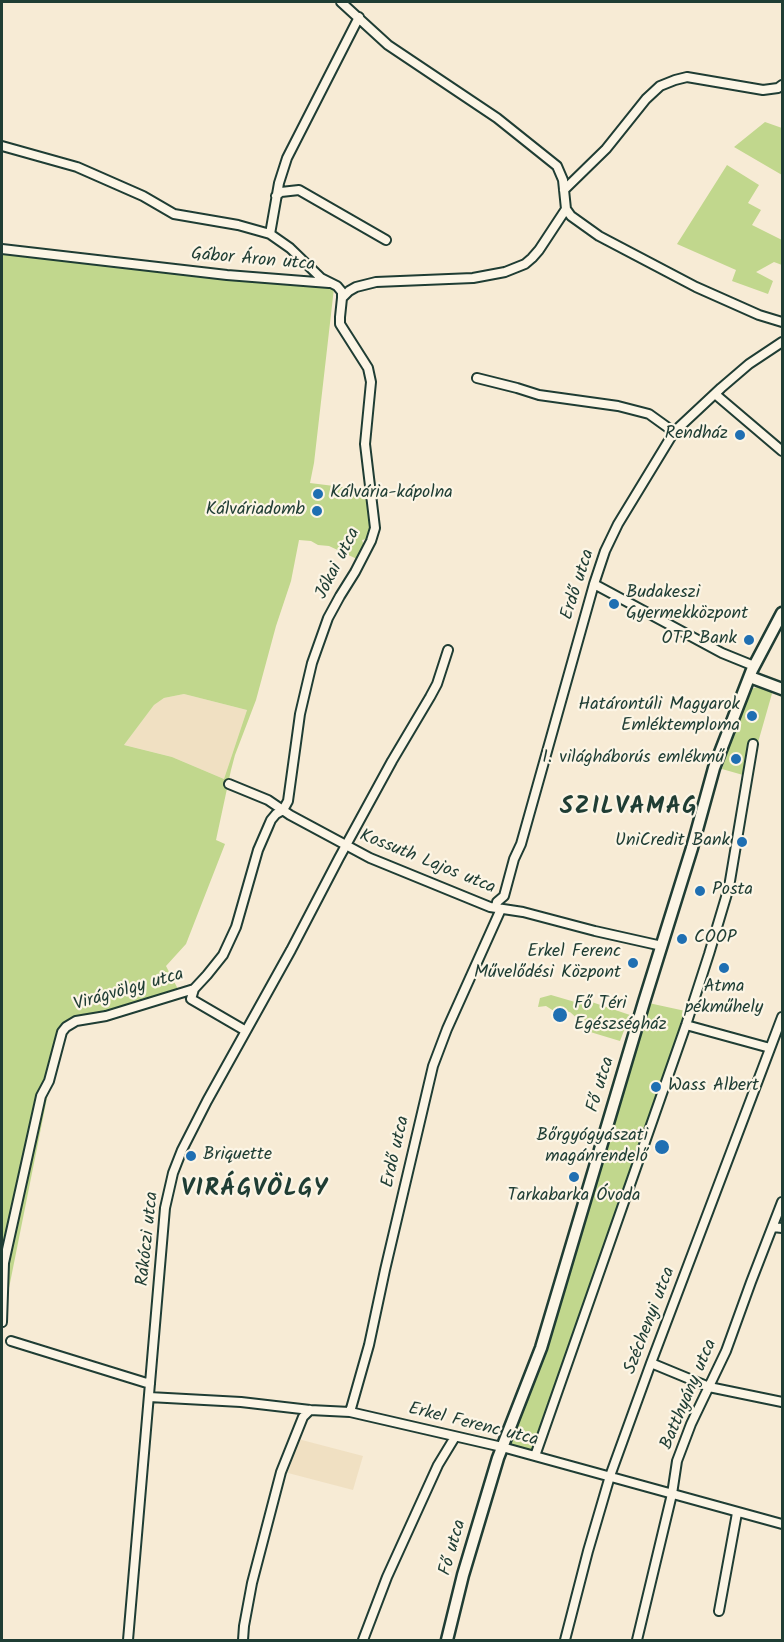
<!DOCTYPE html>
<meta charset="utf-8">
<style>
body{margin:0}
#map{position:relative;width:784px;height:1642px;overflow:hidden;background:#f7ebd5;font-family:Kalam,sans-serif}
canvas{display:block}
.frame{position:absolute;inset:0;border:3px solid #1f3d34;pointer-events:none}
</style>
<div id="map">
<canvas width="784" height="1642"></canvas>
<div class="frame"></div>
</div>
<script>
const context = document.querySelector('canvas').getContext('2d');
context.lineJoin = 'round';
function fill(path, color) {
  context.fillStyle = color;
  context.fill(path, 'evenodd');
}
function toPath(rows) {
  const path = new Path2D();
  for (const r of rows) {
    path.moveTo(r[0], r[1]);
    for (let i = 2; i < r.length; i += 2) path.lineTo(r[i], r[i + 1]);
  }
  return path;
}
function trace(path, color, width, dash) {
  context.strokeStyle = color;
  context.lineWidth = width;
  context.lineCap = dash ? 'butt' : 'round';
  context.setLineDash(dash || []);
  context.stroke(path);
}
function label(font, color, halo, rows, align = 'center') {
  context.font = font + ' Kalam,sans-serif';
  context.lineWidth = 4.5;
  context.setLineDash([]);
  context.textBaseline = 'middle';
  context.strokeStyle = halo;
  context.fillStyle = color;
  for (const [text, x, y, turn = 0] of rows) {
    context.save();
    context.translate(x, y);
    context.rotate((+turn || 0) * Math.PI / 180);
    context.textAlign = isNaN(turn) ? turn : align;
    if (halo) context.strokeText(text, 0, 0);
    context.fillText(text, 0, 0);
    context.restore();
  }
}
fill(toPath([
 [184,694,247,710,224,779,172,757,124,745,154,705,164,698],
 [298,1439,363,1456,353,1490,288,1473]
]), '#f0e0c2');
fill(toPath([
 [765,122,782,128,782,175,734,147],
 [727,165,759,185,748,203,761,210,752,225,782,240,782,265,774,262,756,272,773,281,768,294,732,281,736,270,677,244],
 [2,251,334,288,314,463,310,483,358,489,364,494,369,505,372,527,369,528,367,539,362,540,364,546,357,559,329,546,318,545,311,541,299,540,291,581,276,626,256,700,235,755,231,770,216,840,225,844,186,944,166,966,180,993,66,1027,55,1058,2,1323],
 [184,694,247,710,224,779,172,757,124,745,154,705,164,698],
 [760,686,773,690,757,746,750,746,743,775,722,769,746,697,751,689],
 [551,995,575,1002,577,997,630,1015,620,1041,577,1028,580,1021,570,1012,554,1011,546,1006,538,1007,540,998],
 [644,1002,690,1012,535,1456,502,1447,541,1348]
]), '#c1d78d');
const street = toPath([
 [341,2,388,45,497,118,557,166,563,180,566,209],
 [2,146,77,167,143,196,174,214,238,225,270,234,290,248,321,278,337,286,342,292,342,298,349,291,356,287,376,282,473,278,505,272,525,264,532,258,539,250,566,209],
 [564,190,606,149,646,99,660,86,675,80,687,77,763,90,778,88,782,85],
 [276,196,281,192,299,190,386,240],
 [566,209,571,216,599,236,696,287,759,315,782,322],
 [270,234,279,183,287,158,359,17],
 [2,249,227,275,329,283],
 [477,378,517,388,539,395,618,406,649,414,674,432],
 [715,394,782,451],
 [594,584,722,653,754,666],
 [229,784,268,800,290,815,370,858,490,907,523,912,595,931,662,946],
 [496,908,497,902,504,896,514,859,521,844,594,584,605,551,618,524,674,432,721,388,749,364,782,342],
 [194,989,191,999,246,1031],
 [686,1025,770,1048],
 [773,1227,782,1228],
 [2,1322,4,1263,41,1096,49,1081,62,1032,66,1027,76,1021,106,1016,194,989,207,975,223,955,236,927,258,850,268,827,271,820,276,814,283,810,288,801,300,714,312,663,328,618,340,596,355,572,371,541,375,528,365,444,371,382,368,368,340,324,340,317,342,298],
 [11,1341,150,1384],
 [651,1363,709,1387,782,1402],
 [149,1397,241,1402,310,1410,350,1412,502,1447,782,1524],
 [350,1412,369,1345,385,1270,433,1066,447,1029,501,909],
 [535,1456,686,1025,709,954,729,887,753,744],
 [719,1611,737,1513],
 [128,1640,165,1208,173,1173,182,1150,207,1101,291,950,339,858,392,761,430,697,437,684,448,650],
 [243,1640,244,1626,252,1583,281,1472,303,1417,310,1410],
 [363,1640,387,1577,438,1465,455,1437],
 [565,1640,588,1551,610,1476,651,1363,782,1017],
 [637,1640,672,1494,677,1461,691,1424,726,1351,751,1282,782,1202]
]);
const secondary = toPath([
 [750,677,782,689],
 [447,1640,463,1575,498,1458,541,1348,644,1002,692,848,714,768,752,670,782,613]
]);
trace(street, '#1f3d34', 12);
trace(secondary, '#1f3d34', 15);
trace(street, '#fcf5e5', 8);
trace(secondary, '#fcf5e5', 10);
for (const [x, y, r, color] of [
 [740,435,6,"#1f6fb2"],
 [318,494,6,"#1f6fb2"],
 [317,511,6,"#1f6fb2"],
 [614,604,6,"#1f6fb2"],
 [749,640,6,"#1f6fb2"],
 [752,716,6,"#1f6fb2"],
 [736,759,6,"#1f6fb2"],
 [742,842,6,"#1f6fb2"],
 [700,891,6,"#1f6fb2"],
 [682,939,6,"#1f6fb2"],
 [633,963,6,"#1f6fb2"],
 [724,968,6,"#1f6fb2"],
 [560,1015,8,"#1f6fb2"],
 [656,1087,6,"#1f6fb2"],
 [662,1147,8,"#1f6fb2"],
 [191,1156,6,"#1f6fb2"],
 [574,1177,6,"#1f6fb2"]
]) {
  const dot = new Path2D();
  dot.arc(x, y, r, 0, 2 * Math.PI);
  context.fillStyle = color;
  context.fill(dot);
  trace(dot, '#fcf5e5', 2);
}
label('18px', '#1f3d34', '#fcf5e5', [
 ["Gábor Áron utca",253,261,5],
 ["Jókai utca",339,564,-63],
 ["Erdő utca",579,585,-72],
 ["Kossuth Lajos utca",427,863,22],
 ["Virágvölgy utca",129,991,-16],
 ["Fő utca",602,1085,-73],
 ["Erdő utca",397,1152,-77],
 ["Rákóczi utca",149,1239,-84],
 ["Széchenyi utca",651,1321,-69],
 ["Batthyány utca",690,1395,-67],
 ["Erkel Ferenc utca",473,1426,14],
 ["Fő utca",454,1548,-74]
]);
label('18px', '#1f3d34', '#fcf5e5', [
 ["Rendház",728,435],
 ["Kálvária-kápolna",330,494,"left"],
 ["Kálváriadomb",305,511],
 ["Budakeszi",626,594,"left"],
 ["Gyermekközpont",626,615,"left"],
 ["OTP Bank",737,640],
 ["Határontúli Magyarok",740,706],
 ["Emléktemploma",740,727],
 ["I. világháborús emlékmű",724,759],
 ["UniCredit Bank",730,842],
 ["Posta",712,891,"left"],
 ["COOP",694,939,"left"],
 ["Erkel Ferenc",621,953],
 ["Művelődési Központ",621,974],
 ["Atma",724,988,"center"],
 ["pékműhely",724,1009,"center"],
 ["Fő Téri",574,1005,"left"],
 ["Egészségház",574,1026,"left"],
 ["Wass Albert",668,1087,"left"],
 ["Bőrgyógyászati",648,1137],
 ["magánrendelő",648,1158],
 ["Briquette",203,1156,"left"],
 ["Tarkabarka Óvoda",574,1197,"center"]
], 'right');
context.letterSpacing = '1.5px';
label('bold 24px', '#1f3d34', '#fcf5e5', [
 ["SZILVAMAG",629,809],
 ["VIRÁGVÖLGY",255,1191]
]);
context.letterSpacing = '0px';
</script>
